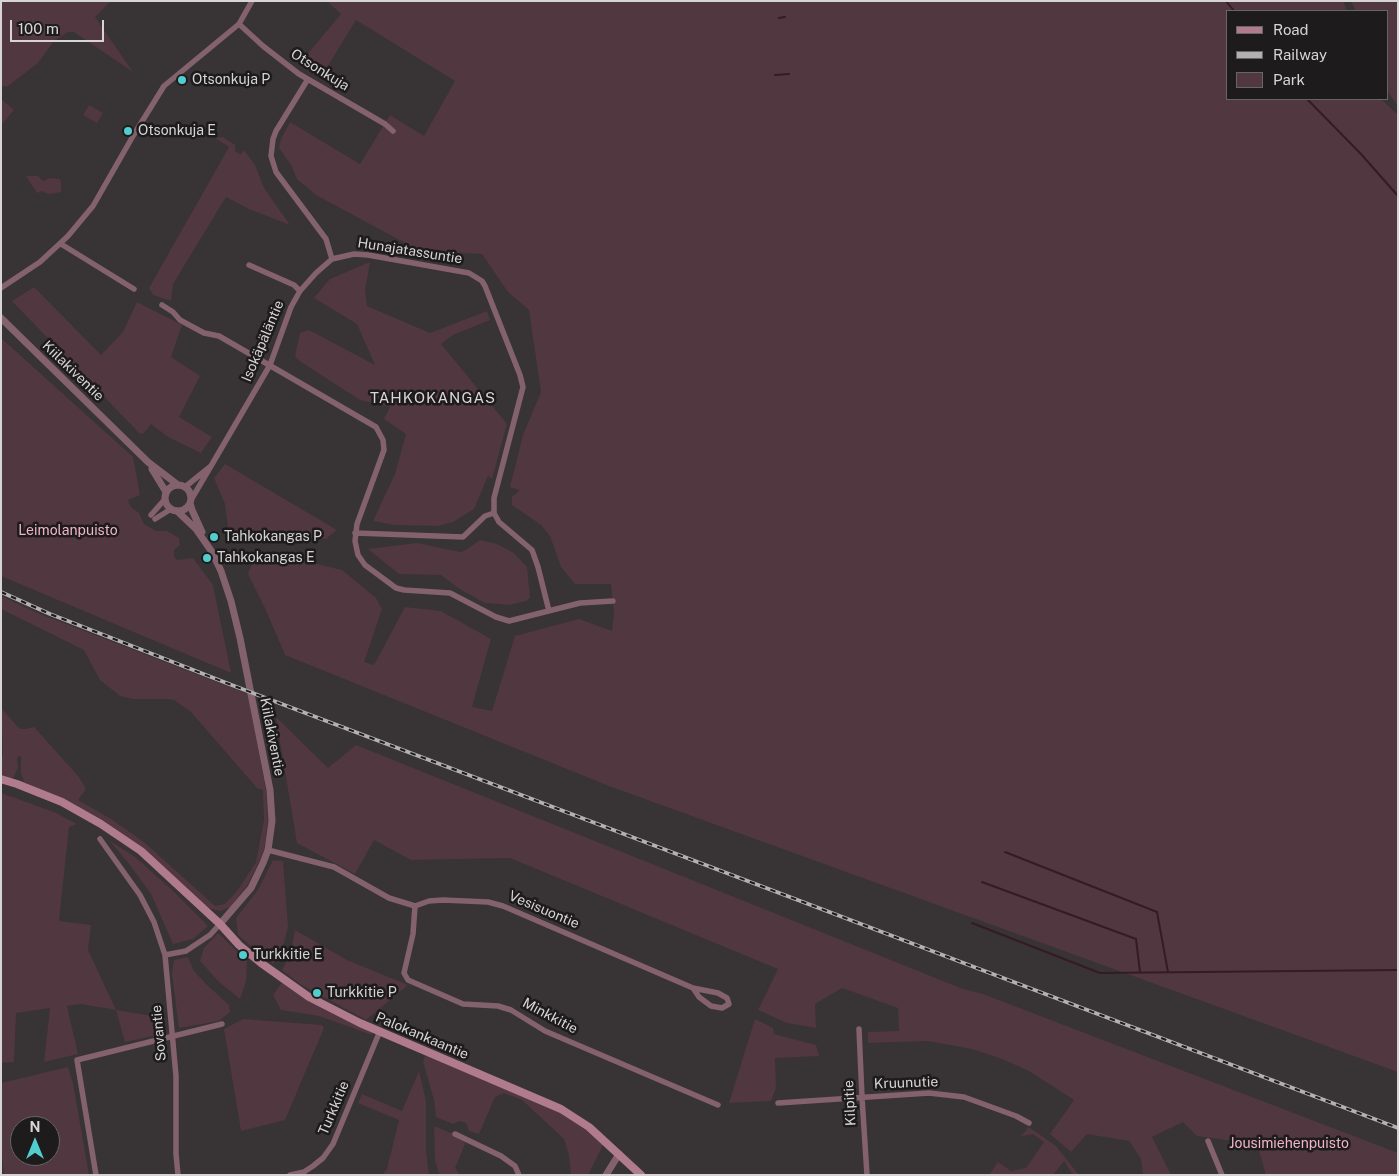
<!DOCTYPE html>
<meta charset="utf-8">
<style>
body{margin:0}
#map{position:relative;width:1399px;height:1176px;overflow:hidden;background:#383334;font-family:"Public Sans",sans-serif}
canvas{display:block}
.frame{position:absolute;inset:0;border:2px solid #d7d4d5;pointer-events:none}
.legend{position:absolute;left:1226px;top:10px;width:162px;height:90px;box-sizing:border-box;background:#1d1b1c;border:1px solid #676566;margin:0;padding:6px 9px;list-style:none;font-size:15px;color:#d7d4d5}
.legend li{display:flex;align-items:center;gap:10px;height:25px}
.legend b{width:25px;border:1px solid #676566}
.north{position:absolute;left:10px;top:1116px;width:50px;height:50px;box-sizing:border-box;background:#1d1b1c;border:1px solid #676566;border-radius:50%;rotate:0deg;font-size:14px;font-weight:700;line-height:20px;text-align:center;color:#d7d4d5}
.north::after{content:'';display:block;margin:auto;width:18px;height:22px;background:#52cdcd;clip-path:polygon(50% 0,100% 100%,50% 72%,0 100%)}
.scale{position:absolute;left:10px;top:20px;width:94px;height:22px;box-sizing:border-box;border:2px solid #d7d4d5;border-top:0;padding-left:6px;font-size:15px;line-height:18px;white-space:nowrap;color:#d7d4d5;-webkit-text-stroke:4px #1d1b1c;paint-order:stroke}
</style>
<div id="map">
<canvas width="1399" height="1176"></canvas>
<div class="frame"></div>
<ul class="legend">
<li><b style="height:6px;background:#b07b8c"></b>Road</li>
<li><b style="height:6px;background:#b3b0b1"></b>Railway</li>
<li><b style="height:14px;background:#51373f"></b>Park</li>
</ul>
<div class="north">N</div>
<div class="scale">100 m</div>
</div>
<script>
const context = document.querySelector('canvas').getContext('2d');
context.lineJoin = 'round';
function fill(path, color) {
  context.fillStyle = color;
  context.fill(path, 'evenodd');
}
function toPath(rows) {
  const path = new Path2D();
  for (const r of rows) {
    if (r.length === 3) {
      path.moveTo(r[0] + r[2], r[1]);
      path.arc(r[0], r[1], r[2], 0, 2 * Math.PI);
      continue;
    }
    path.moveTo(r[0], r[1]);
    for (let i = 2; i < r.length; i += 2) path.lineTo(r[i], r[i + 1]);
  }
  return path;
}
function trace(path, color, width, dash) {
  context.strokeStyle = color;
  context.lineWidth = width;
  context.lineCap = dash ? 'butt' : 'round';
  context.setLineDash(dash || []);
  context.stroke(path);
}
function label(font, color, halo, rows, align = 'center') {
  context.font = font + ' "Public Sans",sans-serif';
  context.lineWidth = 5;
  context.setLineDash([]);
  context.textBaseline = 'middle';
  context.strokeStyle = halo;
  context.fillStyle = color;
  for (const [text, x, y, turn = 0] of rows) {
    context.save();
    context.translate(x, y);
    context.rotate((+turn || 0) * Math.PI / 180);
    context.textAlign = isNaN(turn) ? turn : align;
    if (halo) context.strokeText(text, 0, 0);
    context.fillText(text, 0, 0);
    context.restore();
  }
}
fill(toPath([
 [1,1,111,1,95,17,133,72,74,32,68,32,54,41,38,63,8,86,1,87],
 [327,1,1343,1,1347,11,1228,11,1228,99,1381,99,1398,115,1398,1072,609,786,285,655,265,608,248,574,254,557,297,559,342,570,376,598,382,609,364,662,374,665,405,607,441,611,491,639,472,707,492,711,515,636,579,619,612,631,614,614,611,584,575,584,561,567,550,536,541,525,512,505,512,497,520,490,510,487,523,435,541,392,529,310,508,292,482,254,420,251,316,195,297,179,291,165,279,148,281,139,290,122,360,164,390,115,424,136,455,81,356,20,323,74,300,63,341,14],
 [1351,1,1398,1,1398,106,1388,92,1388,11,1356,11],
 [1,99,14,110,1,125],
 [89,105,103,113,97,123,83,115],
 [223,137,235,145,235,151,238,153,241,154,244,150,255,165,264,188,290,225,249,209,226,197,173,284,171,301,153,295,149,288,229,147,215,138],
 [26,176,38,176,43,181,50,178,60,179,61,182,61,192,50,194,45,193,43,191,37,193],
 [370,262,365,290,367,306,430,333,487,311,490,320,453,335,441,344,507,424,492,479,488,476,474,509,453,522,438,526,395,525,373,521,395,474,406,434,384,419,390,407,360,400,301,362,295,356,300,333,309,330,375,365,357,324,314,298,330,279],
 [34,287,101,355,123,332,137,302,182,325,171,357,200,376,179,417,212,437,201,453,168,437,151,424,143,434,139,433,12,301],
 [1,338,133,457,140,495,128,500,131,507,139,513,144,524,156,531,167,531,179,538,180,545,174,550,174,556,177,560,193,558,213,585,231,673,1,576],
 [225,464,337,530,326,539,229,536,225,504,214,478],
 [480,540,497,544,514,553,527,567,530,598,526,601,510,605,485,603,458,588,441,575,399,574,368,549,417,543,460,552,464,551],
 [1,596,35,612,248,694,266,791,268,821,264,849,259,862,247,886,230,907,220,911,208,908,144,849,103,820,64,799,24,782,21,773,21,756,17,757,18,767,14,777,11,778,1,774,1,756,3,755,1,708,20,729,26,729,34,727,79,777,86,789,78,800,111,819,144,842,215,906,225,904,238,890,256,862,264,820,263,790,257,788,191,712,174,700,168,699,133,699,120,696,100,680,84,650,1,609],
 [276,717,328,768,356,745,963,989,983,994,1398,1153,1398,1175,1266,1175,1257,1144,1197,1136,1183,1122,1152,1137,1171,1175,1143,1175,1141,1159,1129,1141,1087,1134,1071,1152,1050,1134,1074,1100,1029,1071,1002,1059,972,1049,928,1041,868,1043,868,1032,899,1031,898,1008,842,988,815,1004,816,1028,787,1023,758,1010,778,969,510,858,411,860,374,840,355,874,297,843],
 [1,793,54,812,77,824,69,827,59,921,91,925,88,950,116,1010,165,1018,165,1024,162,1034,125,1042,116,1010,81,1004,67,1006,78,1054,44,1062,50,1008,16,1013,14,1062,1,1063],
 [109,840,135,857,171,889,208,926,193,939,173,944,151,894,130,865],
 [273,860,283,861,288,927,282,950,273,964,238,935,236,918,258,890],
 [295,930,347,960,408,985,366,1020,300,984,282,970,290,956],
 [218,933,247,961,246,981,240,999,218,981,200,961,204,948],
 [188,957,194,971,207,985,229,1005,230,1012,219,1021,179,1028,172,974,174,960],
 [283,981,372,1031,372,1035,319,1016,281,1010,273,995],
 [243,1019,322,1025,324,1028,285,1120,241,1131,224,1029],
 [755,1019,773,1028,774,1034,816,1045,819,1056,775,1058,776,1088,771,1101,729,1103],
 [426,1054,561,1111,589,1128,604,1143,588,1175,571,1175,569,1155,564,1139,522,1100,504,1093,495,1097,479,1134,469,1131,466,1123,459,1121,453,1124,436,1117,434,1100,423,1061],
 [68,1067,73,1083,89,1175,4,1175,1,1147,1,1083],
 [20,1126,50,1126,50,1156,20,1156],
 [419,1071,426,1101,426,1151,429,1175,382,1175,387,1169,399,1120,358,1103,362,1094,402,1111],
 [434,1126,463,1138,465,1144,455,1168,460,1175,440,1175,435,1161],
 [1029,1127,1056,1146,1079,1175,1073,1175,1064,1161,1053,1175,989,1175,998,1162,1011,1171,1026,1168,1044,1142,1033,1134,1021,1136]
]), '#51373f');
trace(toPath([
 [1226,1,1234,11],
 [779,18,785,17],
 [775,75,789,74],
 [1307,99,1361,154,1398,196],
 [1005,852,1157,912,1168,972],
 [982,882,1136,939,1140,972],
 [972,923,1100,973,1398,970]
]), '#351b24', 2);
trace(toPath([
 [239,24,263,46,299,74,385,124,393,131],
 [308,79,276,131,273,139,271,156,276,172,326,239,332,259],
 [61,244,134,289],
 [249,265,294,285,300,291],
 [1,288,40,262,68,236,93,206,133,136,164,86,239,24,252,1],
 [162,305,173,312,180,320,204,333,219,336,376,427,383,440,384,450,357,524,355,541,358,555,365,565,396,588,404,590,450,593,496,617,509,621,580,603,613,601],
 [211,466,270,365,291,307,300,291,316,273,332,259,354,254,368,255,469,273,482,281,485,286,520,375,523,387,494,498,494,513,499,522,532,550,538,567,549,611],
 [185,487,211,466,191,500],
 [151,515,165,499],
 [155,519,171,509],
 [355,533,463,537,485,516,494,513],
 [100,839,140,895,154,922,165,955],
 [268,850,334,867,389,898,415,906,429,901,443,900,488,902,503,906,693,988,699,997,711,1006,722,1008,729,1004,727,998,718,993,693,988],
 [415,906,413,934,404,973,408,980,463,1004,498,1006,511,1010,545,1031,718,1105],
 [859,1029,862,1097,867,1175],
 [778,1103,929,1093,964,1097,1016,1116,1029,1123],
 [455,1134,501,1156,515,1166,519,1175],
 [1208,1141,1222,1175],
 [96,1175,77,1060,222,1024],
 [178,1175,176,1154,176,1076,165,955,186,951,210,935,220,924],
 [290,1175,304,1172,313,1166,323,1158,333,1144,380,1031]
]), '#84626d', 5.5);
trace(toPath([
 [1,318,148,462,178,485],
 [152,469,166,492],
 [178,498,13],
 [190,503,192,510,202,532],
 [177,511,196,529,212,552,221,571,231,601,240,638,270,790,272,821,268,850,263,863,251,888,220,924],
 [606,1175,619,1154]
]), '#84626d', 7);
trace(toPath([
 [1,779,17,784,62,802,101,824,141,851,220,924,239,945,261,963,309,997,360,1023,561,1109,589,1127,641,1175]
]), '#b07b8c', 8);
const rail = toPath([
 [1,592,50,614,229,684,1398,1128]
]);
trace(rail, '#b3b0b1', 4);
trace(rail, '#1d1b1c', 2, [5.5]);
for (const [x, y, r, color] of [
 [182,80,5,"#52cdcd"],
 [128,131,5,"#52cdcd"],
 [214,537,5,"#52cdcd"],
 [207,558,5,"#52cdcd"],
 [243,955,5,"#52cdcd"],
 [317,993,5,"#52cdcd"]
]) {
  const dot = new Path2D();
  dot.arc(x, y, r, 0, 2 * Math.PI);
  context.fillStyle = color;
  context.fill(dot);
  trace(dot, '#1d1b1c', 2);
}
label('14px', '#d7d4d5', '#1d1b1c', [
 ["Otsonkuja",320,70,32],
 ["Hunajatassuntie",410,251,9],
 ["Isokäpäläntie",263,341,-67],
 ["Kiilakiventie",73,371,44],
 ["Kiilakiventie",272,737,79],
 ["Vesisuontie",544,910,23],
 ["Minkkitie",550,1016,28],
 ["Sovantie",159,1033,-95],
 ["Palokankaantie",422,1036,23],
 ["Kruunutie",906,1083,-2],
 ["Kilpitie",850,1103,-93],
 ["Turkkitie",334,1108,-67]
]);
label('14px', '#d7d4d5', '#1d1b1c', [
 ["Otsonkuja P",192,80],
 ["Otsonkuja E",138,131],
 ["Tahkokangas P",224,537],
 ["Tahkokangas E",217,558],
 ["Turkkitie E",253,955],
 ["Turkkitie P",327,993]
], 'left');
label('14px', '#f1b5c8', '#1d1b1c', [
 ["Leimolanpuisto",68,531],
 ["Jousimiehenpuisto",1289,1144]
]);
context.letterSpacing = '1px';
label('15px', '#dcd6d8', '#1d1b1c', [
 ["TAHKOKANGAS",433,398]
]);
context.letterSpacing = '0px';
</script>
